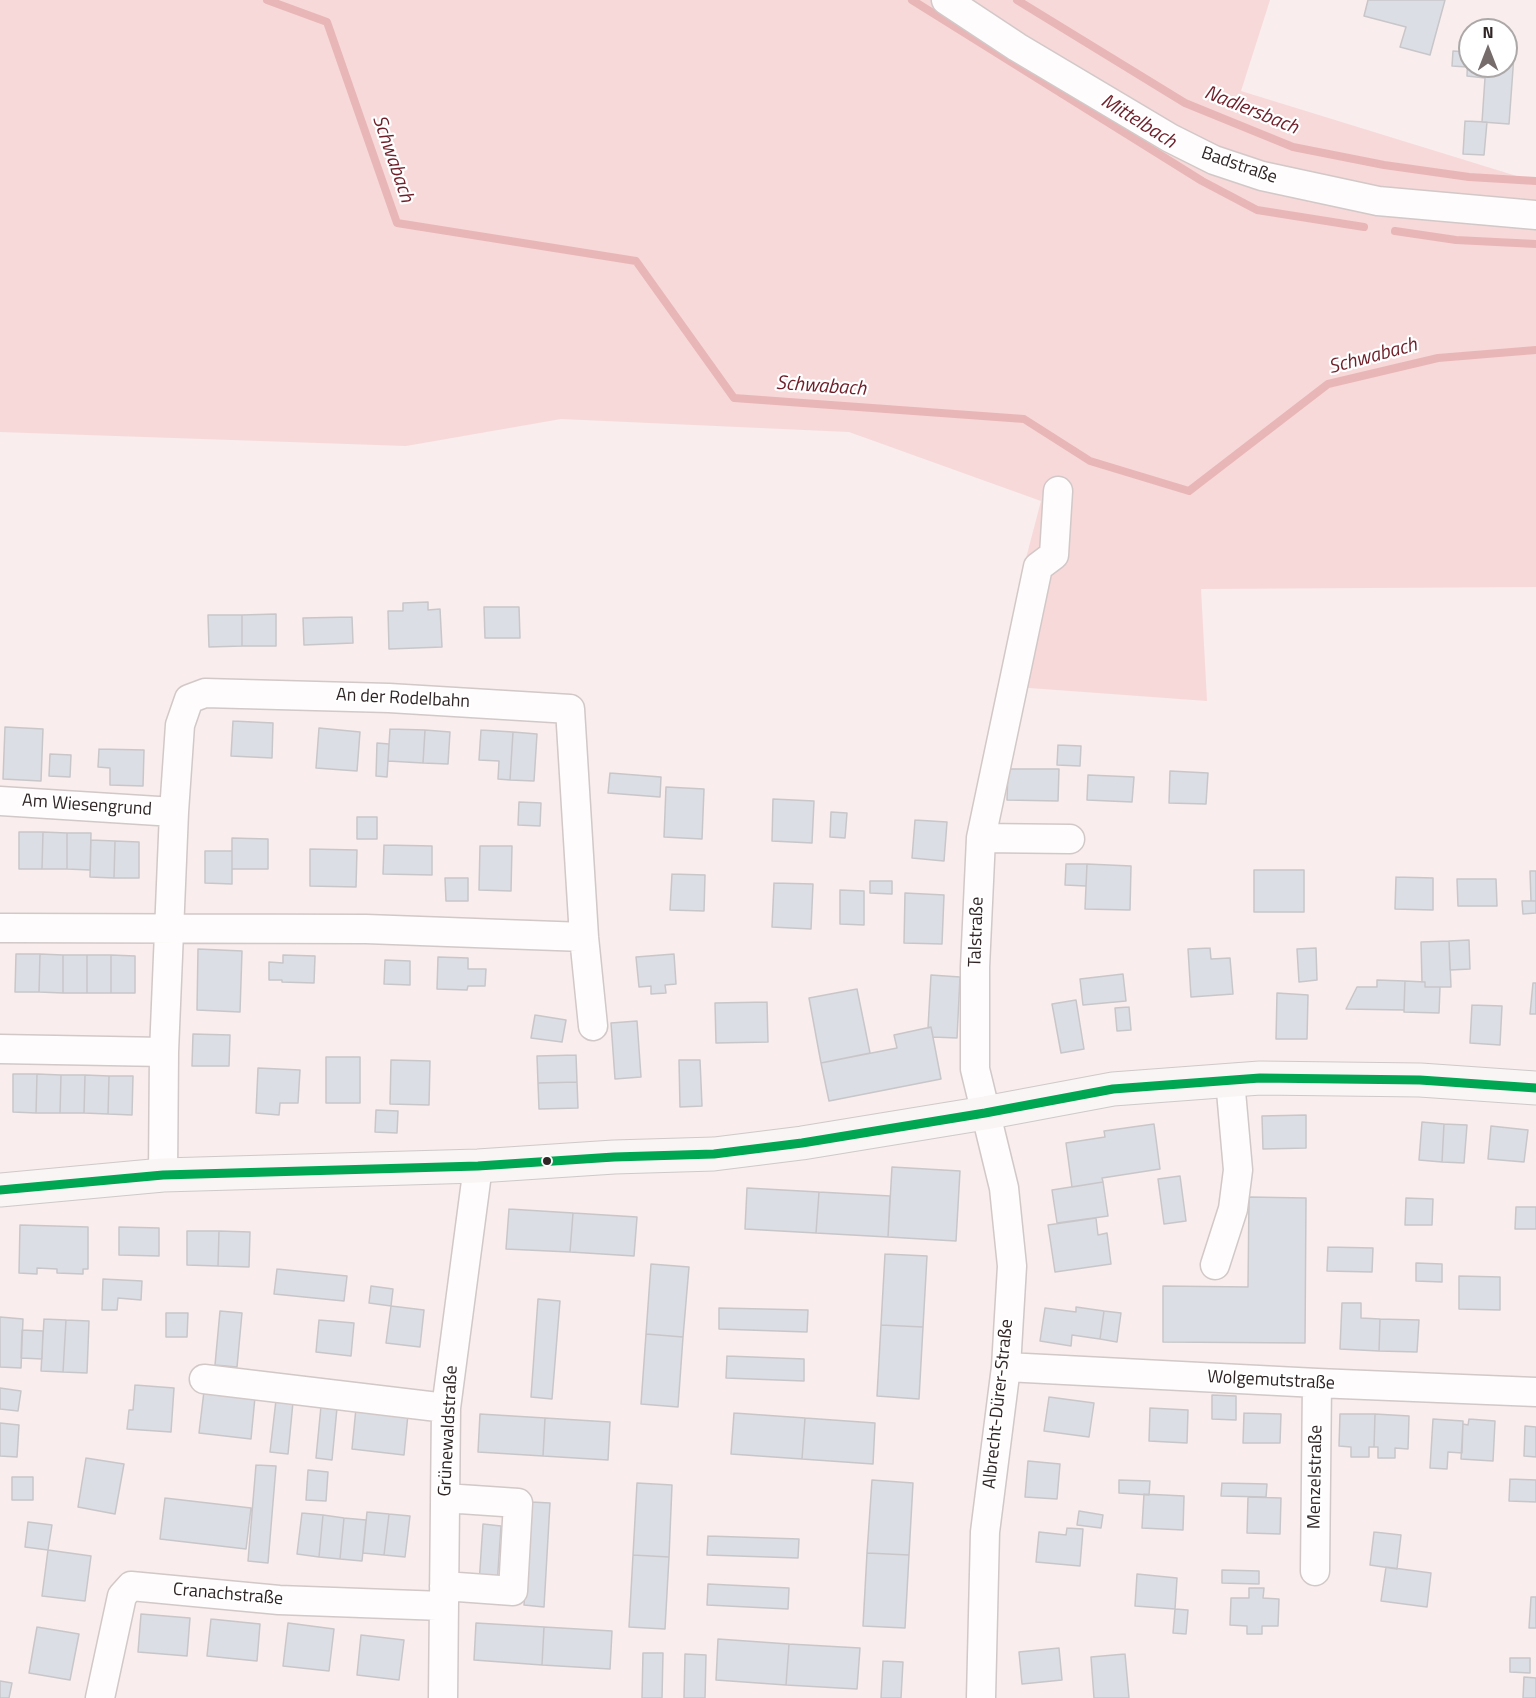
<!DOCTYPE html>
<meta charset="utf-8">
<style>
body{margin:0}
#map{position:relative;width:1536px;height:1698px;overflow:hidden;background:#f9eded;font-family:"Titillium Web",sans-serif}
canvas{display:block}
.north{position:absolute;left:1458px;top:18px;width:60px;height:60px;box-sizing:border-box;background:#fff;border:2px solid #aca8a8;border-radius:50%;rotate:0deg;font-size:16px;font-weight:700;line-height:24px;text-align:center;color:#302626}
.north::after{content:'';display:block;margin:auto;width:21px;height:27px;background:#766c6c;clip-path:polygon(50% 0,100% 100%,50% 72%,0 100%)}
</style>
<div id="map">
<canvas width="1536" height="1698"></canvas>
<div class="north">N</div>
</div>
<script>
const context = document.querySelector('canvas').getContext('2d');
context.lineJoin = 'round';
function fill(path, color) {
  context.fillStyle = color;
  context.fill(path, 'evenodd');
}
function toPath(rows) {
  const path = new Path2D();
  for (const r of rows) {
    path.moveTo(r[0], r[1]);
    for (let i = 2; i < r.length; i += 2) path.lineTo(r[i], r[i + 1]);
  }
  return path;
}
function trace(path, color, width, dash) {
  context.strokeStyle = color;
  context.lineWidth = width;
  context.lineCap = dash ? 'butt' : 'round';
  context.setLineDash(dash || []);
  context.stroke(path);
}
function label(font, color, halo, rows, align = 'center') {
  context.font = font + ' "Titillium Web",sans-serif';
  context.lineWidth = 4.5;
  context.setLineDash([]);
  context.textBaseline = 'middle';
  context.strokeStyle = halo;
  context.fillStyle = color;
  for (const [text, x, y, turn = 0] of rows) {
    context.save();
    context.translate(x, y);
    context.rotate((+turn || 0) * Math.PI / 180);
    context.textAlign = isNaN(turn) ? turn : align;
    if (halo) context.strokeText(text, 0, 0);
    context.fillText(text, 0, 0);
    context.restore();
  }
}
fill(toPath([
 [0,0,1270,0,1241,91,1536,182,1536,587,1201,589,1207,701,1002,686,1025,562,1041,501,849,432,561,419,406,446,0,432]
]), '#f7d9d9');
trace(toPath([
 [267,0,327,22,397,223,636,261,734,398,1024,419,1090,461,1189,491,1328,384,1438,358,1536,350],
 [912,0,1202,181,1257,210,1364,227],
 [1017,0,1185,103,1293,147,1384,165,1469,177,1536,181],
 [1395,231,1456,240,1536,244]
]), '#e9b6b7', 8);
const building = toPath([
 [1368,0,1445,0,1430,55,1400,47,1406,27,1364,16,1368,0],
 [1453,51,1468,52,1467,67,1452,66,1453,51],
 [1468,52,1470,52,1470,66,1506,66,1506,54,1514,55,1509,124,1482,122,1485,78,1467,76,1468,52],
 [1465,121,1487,122,1484,155,1463,154,1465,121],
 [428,602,428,610,440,609,442,647,389,649,388,611,403,611,403,603,428,602],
 [484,607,519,607,520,638,485,638,484,607],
 [276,614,276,646,242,646,242,615,276,614],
 [208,615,242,615,242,646,209,647,208,615],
 [352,617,353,643,304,645,303,618,352,617],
 [233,721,273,723,272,758,231,756,233,721],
 [5,727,43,729,41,781,3,779,5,727],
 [319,728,360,732,357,771,316,768,319,728],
 [390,729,425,730,423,763,388,761,390,729],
 [425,730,450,732,448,764,423,763,425,730],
 [481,730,513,732,510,780,498,779,499,761,479,760,481,730],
 [513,732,537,734,534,781,510,780,513,732],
 [377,743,389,744,387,777,376,776,377,743],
 [1058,745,1081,746,1080,766,1057,765,1058,745],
 [99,749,144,750,143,786,110,785,110,768,98,767,99,749],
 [50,754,71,755,70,777,49,776,50,754],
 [1008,769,1059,769,1058,801,1007,800,1008,769],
 [1170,771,1208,773,1206,804,1169,803,1170,771],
 [610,773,661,777,660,797,608,793,610,773],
 [1088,775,1134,777,1132,802,1087,800,1088,775],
 [666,787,704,789,702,839,664,837,666,787],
 [773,799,814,801,812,843,772,841,773,799],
 [519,802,541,803,540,826,518,825,519,802],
 [831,812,847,813,845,838,830,837,831,812],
 [357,817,377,817,377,839,357,839,357,817],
 [915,820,947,822,944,861,912,858,915,820],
 [19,832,43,832,42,869,19,869,19,832],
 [43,832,67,833,67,869,42,869,43,832],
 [67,833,91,833,90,870,67,869,67,833],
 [232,838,268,839,268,869,232,869,232,838],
 [91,840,115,841,114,878,90,877,91,840],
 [115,841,139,842,139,878,114,878,115,841],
 [384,845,432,846,432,875,383,874,384,845],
 [480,846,512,846,511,891,479,890,480,846],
 [310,849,357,850,356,887,310,886,310,849],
 [205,851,232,851,232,884,205,883,205,851],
 [1066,864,1087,864,1086,886,1065,885,1066,864],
 [1087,864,1131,866,1130,910,1085,909,1087,864],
 [1254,870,1304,870,1304,912,1254,912,1254,870],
 [1530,871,1536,871,1536,901,1531,901,1530,871],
 [672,874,705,875,704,911,670,910,672,874],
 [1396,877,1433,878,1433,910,1395,909,1396,877],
 [445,878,468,878,468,901,446,901,445,878],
 [1457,879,1496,879,1497,906,1458,906,1457,879],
 [870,881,892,881,892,894,870,893,870,881],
 [774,883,813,884,811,929,772,927,774,883],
 [840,890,864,891,864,925,840,924,840,890],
 [905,893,944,895,942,944,904,943,905,893],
 [1522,901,1536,901,1536,913,1523,914,1522,901],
 [1469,940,1470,969,1450,970,1449,941,1469,940],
 [1449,941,1451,987,1425,987,1425,982,1422,982,1421,942,1449,941],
 [1210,948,1211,959,1230,958,1233,994,1191,997,1188,949,1210,948],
 [1316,948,1317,980,1299,982,1297,949,1316,948],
 [198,949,242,951,240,1012,197,1010,198,949],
 [16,954,40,954,39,992,15,992,16,954],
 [40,954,63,955,63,993,39,992,40,954],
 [674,954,676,984,665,985,666,993,651,994,651,986,639,987,636,957,674,954],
 [63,955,87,955,87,993,63,993,63,955],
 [87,955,111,955,111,993,87,993,87,955],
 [111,955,135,956,135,993,111,993,111,955],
 [283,955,315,956,314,983,282,982,282,980,269,980,269,962,283,963,283,955],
 [438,957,468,958,468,969,486,969,485,986,468,986,467,990,437,989,438,957],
 [385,960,410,961,410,985,384,984,385,960],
 [1123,974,1126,1001,1083,1005,1080,979,1123,974],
 [931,975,960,977,957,1038,933,1037,931,1027,928,1028,931,975],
 [1377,980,1405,981,1404,1010,1346,1009,1357,987,1377,987,1377,980],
 [1405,981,1425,982,1425,987,1440,987,1439,1013,1404,1012,1405,981],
 [1533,983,1536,983,1536,1014,1530,1014,1533,983],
 [857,989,870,1053,821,1063,809,998,857,989],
 [1277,993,1308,995,1307,1039,1276,1039,1277,993],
 [1076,1000,1084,1049,1061,1053,1052,1004,1076,1000],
 [767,1002,768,1042,716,1043,715,1003,767,1002],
 [1472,1005,1502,1006,1500,1045,1470,1043,1472,1005],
 [1129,1007,1131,1030,1117,1031,1115,1008,1129,1007],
 [535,1015,566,1020,562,1042,531,1038,535,1015],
 [637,1021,641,1077,615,1079,611,1023,637,1021],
 [931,1027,941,1079,829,1101,821,1063,897,1048,894,1035,931,1027],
 [193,1034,230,1035,229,1066,192,1066,193,1034],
 [576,1055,577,1082,538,1083,537,1056,576,1055],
 [326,1057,360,1057,360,1103,326,1103,326,1057],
 [391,1060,430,1061,429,1105,390,1104,391,1060],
 [679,1060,700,1060,702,1106,680,1107,679,1060],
 [258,1068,300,1070,298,1103,280,1103,279,1115,256,1113,258,1068],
 [13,1074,37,1074,36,1113,13,1112,13,1074],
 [37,1074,61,1075,60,1113,36,1113,37,1074],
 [61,1075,85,1075,84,1113,60,1113,61,1075],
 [85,1075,109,1076,108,1114,84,1113,85,1075],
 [109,1076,133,1076,132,1115,108,1114,109,1076],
 [577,1082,578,1108,539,1109,538,1083,577,1082],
 [376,1110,398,1111,397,1133,375,1132,376,1110],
 [1306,1115,1306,1148,1263,1149,1262,1116,1306,1115],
 [1422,1122,1444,1124,1442,1162,1419,1160,1422,1122],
 [1154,1124,1160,1169,1102,1178,1103,1182,1072,1187,1066,1143,1105,1137,1104,1131,1154,1124],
 [1444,1124,1467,1125,1464,1163,1442,1162,1444,1124],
 [1491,1126,1528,1130,1524,1162,1488,1159,1491,1126],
 [892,1167,960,1171,956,1241,888,1237,892,1167],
 [1180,1176,1186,1221,1164,1224,1158,1179,1180,1176],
 [1103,1182,1108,1216,1057,1223,1052,1190,1103,1182],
 [747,1188,819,1192,816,1233,745,1229,747,1188],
 [819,1192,890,1196,888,1237,816,1233,819,1192],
 [1249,1197,1306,1198,1305,1343,1163,1342,1163,1286,1248,1287,1249,1197],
 [1406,1198,1433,1199,1432,1225,1405,1225,1406,1198],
 [1516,1207,1536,1207,1536,1229,1515,1229,1516,1207],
 [509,1209,573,1213,570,1252,506,1249,509,1209],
 [573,1213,637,1217,634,1256,570,1252,573,1213],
 [1096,1218,1098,1235,1107,1233,1111,1264,1055,1272,1048,1225,1096,1218],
 [20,1225,88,1227,88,1269,83,1269,83,1274,57,1273,57,1269,37,1268,37,1274,19,1273,20,1225],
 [119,1227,159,1228,159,1256,119,1255,119,1227],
 [187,1231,219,1231,218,1266,187,1265,187,1231],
 [219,1231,250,1232,249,1267,218,1266,219,1231],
 [1328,1247,1373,1248,1372,1272,1327,1271,1328,1247],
 [885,1254,927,1256,923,1327,881,1325,885,1254],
 [1416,1263,1442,1264,1442,1282,1416,1281,1416,1263],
 [651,1264,689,1267,683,1337,646,1334,651,1264],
 [277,1269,347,1276,344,1301,274,1294,277,1269],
 [1459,1276,1500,1277,1500,1310,1459,1309,1459,1276],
 [103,1279,142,1281,141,1300,118,1298,117,1310,102,1310,103,1279],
 [371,1286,393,1289,391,1306,369,1303,371,1286],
 [538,1299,560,1301,552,1399,531,1397,538,1299],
 [1342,1303,1361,1303,1361,1318,1380,1319,1379,1351,1340,1349,1342,1303],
 [391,1306,424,1310,420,1347,386,1343,391,1306],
 [1076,1307,1104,1311,1100,1339,1072,1335,1071,1346,1040,1341,1045,1308,1076,1312,1076,1307],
 [719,1308,808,1310,807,1332,719,1329,719,1308],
 [220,1311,242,1313,237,1367,215,1365,220,1311],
 [1104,1311,1121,1313,1117,1342,1100,1339,1104,1311],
 [166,1313,188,1313,187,1337,166,1337,166,1313],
 [0,1317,23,1319,21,1368,0,1367,0,1317],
 [44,1319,66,1320,63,1372,41,1371,44,1319],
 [1380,1319,1419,1320,1417,1352,1379,1351,1380,1319],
 [66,1320,89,1321,87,1373,63,1372,66,1320],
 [319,1320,354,1323,351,1356,316,1352,319,1320],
 [881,1325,923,1327,919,1399,877,1396,881,1325],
 [22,1330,43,1331,42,1359,21,1358,22,1330],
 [646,1334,683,1337,678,1407,641,1404,646,1334],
 [727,1356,804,1359,804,1381,726,1378,727,1356],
 [135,1385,174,1388,171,1432,127,1429,129,1410,133,1410,135,1385],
 [0,1388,21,1391,18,1411,0,1409,0,1388],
 [204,1391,255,1397,251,1439,199,1433,204,1391],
 [1212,1395,1236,1396,1236,1420,1212,1419,1212,1395],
 [1049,1397,1094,1403,1089,1437,1044,1431,1049,1397],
 [276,1400,293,1402,288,1454,270,1452,276,1400],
 [321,1406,337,1408,332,1460,316,1458,321,1406],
 [356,1408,408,1414,404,1455,352,1449,356,1408],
 [1150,1408,1188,1410,1187,1443,1149,1441,1150,1408],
 [734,1413,805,1418,802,1459,731,1454,734,1413],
 [1244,1413,1281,1414,1280,1443,1243,1443,1244,1413],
 [480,1414,545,1418,543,1456,478,1452,480,1414],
 [1340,1414,1375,1414,1374,1447,1369,1447,1369,1457,1351,1457,1351,1447,1339,1446,1340,1414],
 [1375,1414,1409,1416,1408,1449,1395,1448,1395,1458,1378,1458,1378,1447,1374,1447,1375,1414],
 [545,1418,610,1422,608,1460,543,1456,545,1418],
 [805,1418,875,1423,873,1464,802,1459,805,1418],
 [1433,1419,1463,1421,1462,1453,1448,1452,1447,1469,1430,1468,1433,1419],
 [1469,1419,1495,1421,1493,1461,1461,1459,1463,1424,1468,1425,1469,1419],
 [0,1423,19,1425,17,1457,0,1456,0,1423],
 [1525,1426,1536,1427,1536,1457,1524,1456,1525,1426],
 [86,1458,124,1464,115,1514,78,1507,86,1458],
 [1028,1461,1060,1464,1057,1499,1025,1497,1028,1461],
 [256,1465,276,1466,268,1563,248,1561,256,1465],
 [308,1470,328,1472,326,1501,306,1500,308,1470],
 [12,1477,33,1477,33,1500,12,1500,12,1477],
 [1510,1479,1536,1480,1536,1502,1509,1501,1510,1479],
 [872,1480,913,1483,909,1555,867,1553,872,1480],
 [1119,1480,1150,1481,1149,1495,1119,1493,1119,1480],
 [637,1483,672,1485,669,1557,633,1555,637,1483],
 [1222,1483,1267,1484,1266,1497,1221,1496,1222,1483],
 [1144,1494,1184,1496,1183,1530,1142,1528,1144,1494],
 [1248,1497,1281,1498,1280,1534,1247,1533,1248,1497],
 [165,1498,251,1508,246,1549,160,1539,165,1498],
 [531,1502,550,1503,544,1607,524,1605,531,1502],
 [1079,1511,1103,1515,1101,1528,1077,1525,1079,1511],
 [367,1512,389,1514,384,1555,363,1553,367,1512],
 [302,1513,323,1515,319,1557,297,1554,302,1513],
 [389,1514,410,1516,405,1557,384,1555,389,1514],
 [323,1515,344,1518,340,1559,319,1557,323,1515],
 [344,1518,366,1520,362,1561,340,1559,344,1518],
 [28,1522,52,1525,48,1550,25,1547,28,1522],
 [483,1524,501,1526,497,1586,479,1584,483,1524],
 [1067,1528,1083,1529,1080,1566,1036,1562,1039,1532,1066,1535,1067,1528],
 [1374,1532,1401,1535,1397,1569,1370,1565,1374,1532],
 [708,1536,799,1539,798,1558,707,1555,708,1536],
 [48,1550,91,1556,85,1601,42,1596,48,1550],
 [867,1553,909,1555,905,1628,863,1626,867,1553],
 [633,1555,669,1557,665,1629,629,1627,633,1555],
 [1386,1567,1431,1573,1427,1607,1381,1601,1386,1567],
 [1222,1570,1259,1571,1259,1584,1222,1583,1222,1570],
 [1137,1574,1177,1578,1175,1609,1135,1606,1137,1574],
 [708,1584,789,1588,788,1609,707,1605,708,1584],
 [1249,1588,1264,1588,1263,1598,1279,1599,1278,1626,1262,1626,1262,1634,1247,1634,1247,1626,1230,1625,1231,1598,1249,1598,1249,1588],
 [1531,1597,1536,1597,1536,1628,1529,1628,1531,1597],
 [1175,1609,1188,1610,1186,1634,1173,1633,1175,1609],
 [141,1614,190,1618,187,1656,138,1652,141,1614],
 [211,1619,260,1624,257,1661,207,1656,211,1619],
 [288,1623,334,1629,329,1671,283,1666,288,1623],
 [476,1623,544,1627,542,1665,474,1660,476,1623],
 [37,1627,79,1634,70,1680,29,1673,37,1627],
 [544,1627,612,1631,610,1669,542,1665,544,1627],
 [361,1635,404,1640,399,1680,357,1675,361,1635],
 [718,1639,789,1644,786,1685,716,1680,718,1639],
 [789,1644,860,1648,857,1689,786,1685,789,1644],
 [1059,1648,1062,1680,1022,1684,1019,1652,1059,1648],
 [643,1653,663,1653,662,1698,642,1698,643,1653],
 [685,1654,706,1655,705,1698,684,1698,685,1654],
 [1125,1654,1129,1698,1094,1698,1091,1657,1125,1654],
 [1510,1658,1530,1658,1530,1673,1510,1672,1510,1658],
 [883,1661,903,1662,901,1698,881,1698,883,1661],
 [1524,1677,1536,1678,1536,1698,1523,1698,1524,1677],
 [0,1681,12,1683,9,1698,0,1698,0,1681]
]);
fill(building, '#dcdee5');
trace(building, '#c8c6c9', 1.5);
const minor = toPath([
 [946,0,1017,47,1170,138,1214,160,1262,176,1378,201,1536,215],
 [0,801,174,812],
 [981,838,1038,567,1054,555,1058,491],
 [0,928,366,929,584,937],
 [0,1049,164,1052],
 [163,1175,164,1052,174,812,180,725,189,699,205,693,389,698,570,709,584,937,593,1026],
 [1215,1265,1233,1209,1238,1170,1230,1080],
 [1006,1367,1317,1383,1536,1392],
 [204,1379,446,1408],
 [1315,1571,1317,1383],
 [444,1586,513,1591,518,1503,445,1498],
 [100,1698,122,1596,131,1586,279,1600,443,1606],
 [443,1698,446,1408,478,1166],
 [981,1698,985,1532,1006,1367,1012,1266,1004,1188,975,1069,975,967,981,838,1070,839]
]);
const major = toPath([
 [0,1190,163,1175,478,1166,614,1157,714,1154,802,1143,985,1113,1113,1089,1260,1078,1420,1080,1536,1088]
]);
trace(minor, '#d2c8c8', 31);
trace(major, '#cfc9c9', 35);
trace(minor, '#fefcfc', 28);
trace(major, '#f9f5f5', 33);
trace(toPath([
 [0,1190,163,1175,478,1166,614,1157,714,1154,802,1143,985,1113,1113,1089,1260,1078,1420,1080,1536,1088]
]), '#00a651', 9);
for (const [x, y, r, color] of [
 [547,1161,5,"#302626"]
]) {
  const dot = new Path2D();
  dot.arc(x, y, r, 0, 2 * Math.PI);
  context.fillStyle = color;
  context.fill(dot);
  trace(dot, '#fff', 2);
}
label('18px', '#302626', '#fff', [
 ["Badstraße",1239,166,19],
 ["An der Rodelbahn",403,699,3],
 ["Am Wiesengrund",87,806,4],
 ["Talstraße",977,932,-88],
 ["Wolgemutstraße",1271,1381,3],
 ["Albrecht-Dürer-Straße",999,1404,-84],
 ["Grünewaldstraße",449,1431,-87],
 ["Menzelstraße",1316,1477,-89],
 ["Cranachstraße",228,1595,5]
]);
label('italic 20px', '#6e1f29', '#fff', [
 ["Nadlersbach",1251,111,22],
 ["Mittelbach",1138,122,32],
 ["Schwabach",392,159,71],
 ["Schwabach",1373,357,-15],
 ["Schwabach",821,387,4]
]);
</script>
